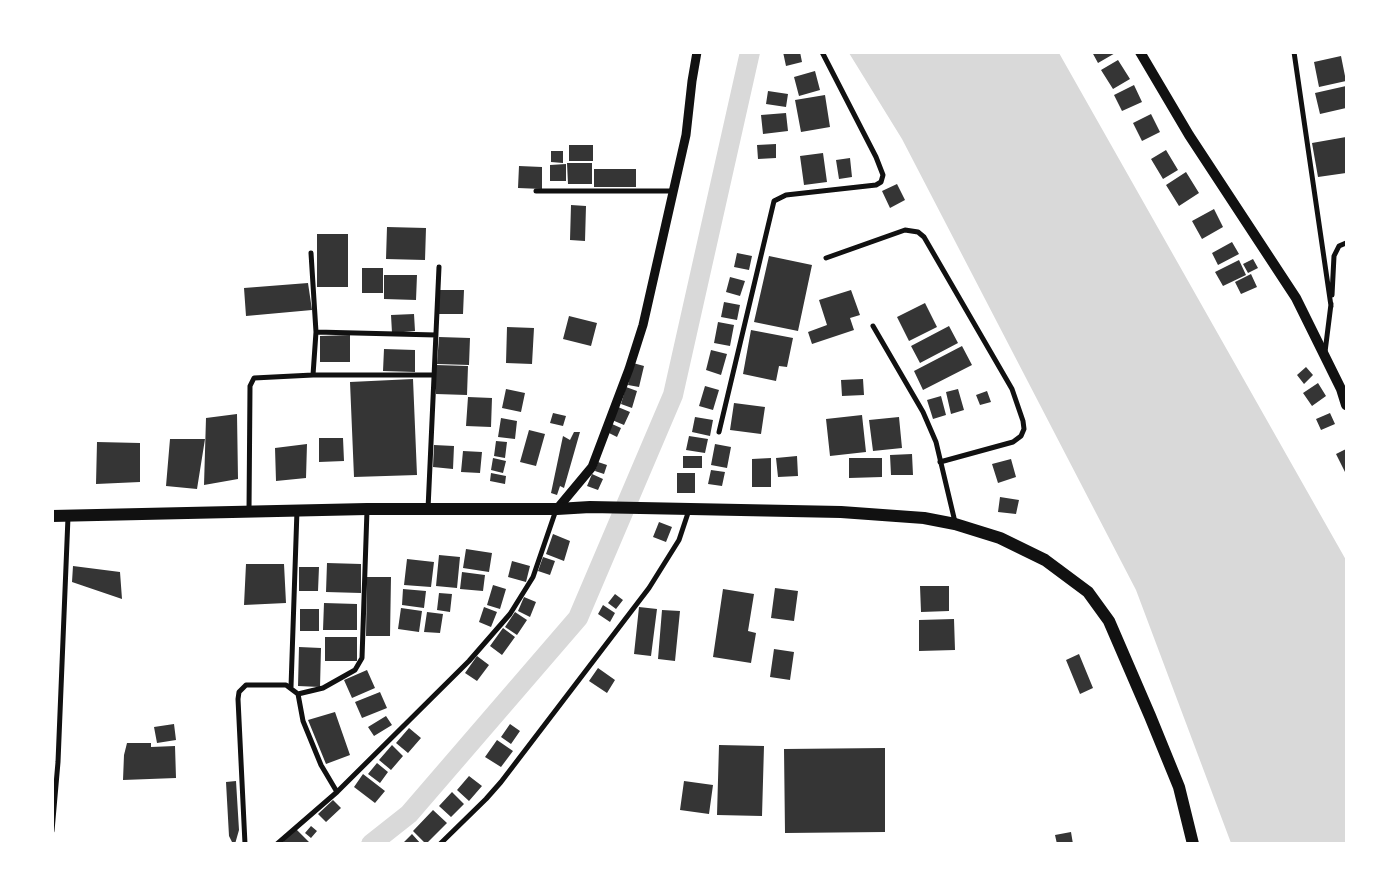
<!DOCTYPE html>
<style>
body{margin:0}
#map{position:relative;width:1399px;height:896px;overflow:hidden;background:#fff;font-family:"Varela Round",sans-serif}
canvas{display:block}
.frame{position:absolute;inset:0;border:54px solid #fff;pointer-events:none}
</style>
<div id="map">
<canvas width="1399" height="896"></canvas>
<div class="frame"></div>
</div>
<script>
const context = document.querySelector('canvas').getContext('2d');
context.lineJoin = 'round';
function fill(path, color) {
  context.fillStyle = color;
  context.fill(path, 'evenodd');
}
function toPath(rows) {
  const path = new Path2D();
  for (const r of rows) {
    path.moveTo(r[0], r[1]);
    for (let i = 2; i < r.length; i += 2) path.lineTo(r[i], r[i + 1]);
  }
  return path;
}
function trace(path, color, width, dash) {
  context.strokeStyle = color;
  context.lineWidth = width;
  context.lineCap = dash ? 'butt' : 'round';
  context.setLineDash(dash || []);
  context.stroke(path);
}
fill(toPath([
 [849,53,1059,53,1346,560,1346,843,1231,843,1136,590,902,139]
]), '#d9d9d9');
trace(toPath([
 [371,844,409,814,578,618,673,395,750,52]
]), '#d9d9d9', 20);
fill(toPath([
 [783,52,800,52,802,62,786,66],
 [1092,52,1117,52,1098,63],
 [1341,56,1346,81,1319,87,1314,62],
 [1118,60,1130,79,1113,89,1101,70],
 [815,71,820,90,799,96,794,77],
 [1134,85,1142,102,1122,111,1114,95],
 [1346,86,1346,108,1320,114,1315,93],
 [768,91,788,94,786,107,766,104],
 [825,95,830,127,801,132,795,100],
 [786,113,788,131,763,134,761,115],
 [1151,114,1160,132,1142,141,1133,123],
 [1346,137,1346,173,1318,177,1312,143],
 [776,144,776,158,758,159,757,145],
 [569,145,593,145,593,161,569,161],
 [1166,150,1178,170,1163,179,1151,159],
 [551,151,563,151,563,163,551,162],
 [823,153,827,182,804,185,800,156],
 [850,158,852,177,839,179,836,160],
 [567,163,592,163,592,184,568,184],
 [566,164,566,181,550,181,550,165],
 [519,166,542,167,542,189,518,188],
 [594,169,636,169,636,187,594,187],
 [1186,172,1199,193,1179,206,1166,185],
 [897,184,905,200,890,208,882,191],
 [571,205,586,206,585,241,570,240],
 [1214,209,1223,227,1202,239,1192,221],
 [387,227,426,228,425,260,386,259],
 [317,234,348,234,348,287,317,287],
 [1232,242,1239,254,1218,265,1212,253],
 [737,253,752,256,749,270,734,267],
 [769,256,812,265,798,331,754,322],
 [1253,259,1258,268,1248,273,1243,264],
 [1239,260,1246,275,1223,286,1215,272],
 [362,268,383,268,383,293,362,293],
 [1251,274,1257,287,1241,294,1235,282],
 [384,275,417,275,416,300,384,299],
 [730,277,745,281,740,296,726,292],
 [308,283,312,310,246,316,244,288],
 [439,290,464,290,463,314,439,314],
 [851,290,860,315,850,318,854,330,812,344,808,332,827,325,819,300],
 [724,302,740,305,737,320,721,317],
 [925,303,937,327,909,341,897,317],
 [414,314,415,331,392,333,391,315],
 [569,316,597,323,591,346,563,339],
 [718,322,734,325,730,346,714,343],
 [949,326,958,343,920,363,911,346],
 [507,327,534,328,532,364,506,363],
 [751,330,793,338,787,367,779,366,776,381,743,374],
 [350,335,350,362,320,362,320,336],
 [439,337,470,338,469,365,437,364],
 [962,346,972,365,923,390,914,371],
 [384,349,415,350,415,372,383,371],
 [711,350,727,354,721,375,706,370],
 [633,363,644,366,639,387,628,385],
 [436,365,468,366,467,395,436,394],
 [1306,367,1313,375,1304,384,1297,375],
 [413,379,417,475,354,477,350,382],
 [863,379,864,395,842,396,841,380],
 [1318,383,1326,396,1312,406,1303,393],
 [705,386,719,390,713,410,699,406],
 [626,387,637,391,632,408,621,404],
 [506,389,525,393,521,412,502,408],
 [958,389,964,410,951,414,946,392],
 [987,391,991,402,980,405,976,395],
 [941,396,946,415,933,419,927,400],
 [468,397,492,398,491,427,466,426],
 [734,403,765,407,761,434,730,430],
 [618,407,630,412,624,425,612,420],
 [553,413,566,416,563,426,550,423],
 [1330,413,1335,424,1321,430,1316,419],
 [237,414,238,479,204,485,206,418],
 [862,415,866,452,830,456,826,419],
 [695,417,713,420,710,436,692,432],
 [899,417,902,448,873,451,869,420],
 [501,418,517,421,515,439,498,437],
 [612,424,621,428,617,437,609,433],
 [529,430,545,434,536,466,520,462],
 [574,432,580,432,564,488,560,486,557,495,551,493,563,436,570,440],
 [689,436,708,439,705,453,686,450],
 [319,438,343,438,344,461,319,462],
 [170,439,205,439,197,489,166,486],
 [496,441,507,442,505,458,494,456],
 [97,442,140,443,140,482,96,484],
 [307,444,306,478,276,481,275,448],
 [715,444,731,447,727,468,711,465],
 [434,445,454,446,453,469,433,467],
 [1346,449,1346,471,1345,472,1336,454],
 [463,451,482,452,480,473,461,472],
 [912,454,913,475,891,475,890,455],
 [683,456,702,456,702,468,683,468],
 [797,456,798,476,778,477,776,458],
 [493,458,506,461,503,473,491,470],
 [771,458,771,487,752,487,752,459],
 [849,458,882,458,882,477,849,478],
 [1011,459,1016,477,998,483,992,464],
 [598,462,607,465,604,474,595,471],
 [711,470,725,472,722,486,708,484],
 [491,473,506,476,505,484,490,481],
 [677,473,695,473,695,493,677,493],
 [592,474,603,479,598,490,587,486],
 [1000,497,1019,500,1016,514,998,512],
 [659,522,672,527,666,542,653,537],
 [553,534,570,541,564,561,546,554],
 [466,549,492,553,489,572,463,568],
 [439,555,460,557,457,588,436,586],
 [543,557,555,561,550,575,538,571],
 [407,559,434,562,431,587,404,585],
 [512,561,530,566,526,582,508,577],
 [327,563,361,564,361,593,326,592],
 [246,564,284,564,286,603,244,605],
 [73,566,120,572,122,599,72,582],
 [299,567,319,567,318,591,299,591],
 [462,572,485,575,483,591,460,589],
 [367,577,391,577,390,636,366,636],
 [493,585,506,589,500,609,487,605],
 [920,586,949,586,949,611,921,612],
 [775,588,798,591,794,621,771,618],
 [403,589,426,591,424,608,402,605],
 [723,589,754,594,748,631,756,633,751,663,713,657],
 [439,593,452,594,450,612,437,610],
 [615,594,623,600,616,609,608,603],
 [524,597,536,602,530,617,518,611],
 [324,603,357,604,357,630,323,630],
 [603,605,615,613,610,622,598,614],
 [484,607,497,612,491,627,479,622],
 [639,607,657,609,651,656,634,654],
 [401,608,422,611,419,632,398,629],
 [300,609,319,609,319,631,300,631],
 [662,610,680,611,675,661,658,659],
 [427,612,443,614,440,633,424,632],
 [515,612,527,620,517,635,505,627],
 [954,619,955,650,919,651,919,620],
 [503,628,515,637,502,655,490,646],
 [325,637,357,637,357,661,325,661],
 [299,647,321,648,320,687,298,686],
 [774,649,794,652,790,680,770,677],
 [1079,654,1093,688,1080,694,1066,660],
 [477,656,489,665,477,681,465,673],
 [598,668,615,680,607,693,589,681],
 [367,670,375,688,352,698,344,680],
 [380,692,387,708,362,718,355,702],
 [335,712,350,755,326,764,308,720],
 [386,716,392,725,374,736,368,727],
 [174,724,176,740,157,743,154,727],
 [510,724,520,731,511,744,501,737],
 [409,728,421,738,408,753,396,743],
 [497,740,513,751,501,767,485,757],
 [127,743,151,743,151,747,175,746,176,778,123,780,124,755],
 [392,745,403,756,391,770,379,760],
 [719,745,764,746,762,816,717,815],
 [885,748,885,832,785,833,784,749],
 [377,763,388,772,380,783,368,774],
 [363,774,385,791,375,803,354,787],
 [469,776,482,786,469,801,457,790],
 [236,781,239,830,235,844,233,844,229,836,226,782],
 [684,781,713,785,709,814,680,810],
 [452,792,464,804,451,817,439,806],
 [333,800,341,808,326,822,318,814],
 [433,810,447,823,426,844,413,831],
 [311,826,317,831,311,838,305,833],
 [296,829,309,842,307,844,285,844,283,841],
 [1071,832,1073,844,1057,844,1055,835],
 [412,834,421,844,402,844]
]), '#353535');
trace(toPath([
 [1294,52,1331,306],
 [536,191,673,191],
 [311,253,316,332,313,375],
 [826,258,905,230,918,232,924,237,1012,389,1023,421,1024,429,1021,436,1013,442,940,462],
 [1332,295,1334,256,1339,246,1346,243],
 [873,326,923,412,936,442,955,522],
 [316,332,436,335],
 [1325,352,1331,304],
 [719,432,774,201,786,195,876,185,881,182,883,175,876,157,822,52],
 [428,509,439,267],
 [249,511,250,386,254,378,313,375,434,375],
 [291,687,297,510],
 [298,694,323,688,355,670,362,658,367,510],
 [52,831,58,762,68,517],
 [245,844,238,699,239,692,246,685,286,685,298,694,303,721,321,765,337,792],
 [277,844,337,792,469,661,510,614,533,577,556,510],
 [440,844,486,799,501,782,649,588,679,540,689,510]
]), '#111', 5);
trace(toPath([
 [557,509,592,467,629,369,643,325,686,135,692,81,697,52]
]), '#111', 9);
trace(toPath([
 [1140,52,1189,135,1296,298,1341,389,1346,405]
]), '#111', 10);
trace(toPath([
 [52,516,367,509,557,509,590,507,841,512,924,518,955,524,1000,538,1045,560,1088,592,1109,621,1150,716,1179,787,1193,844]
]), '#111', 12);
</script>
